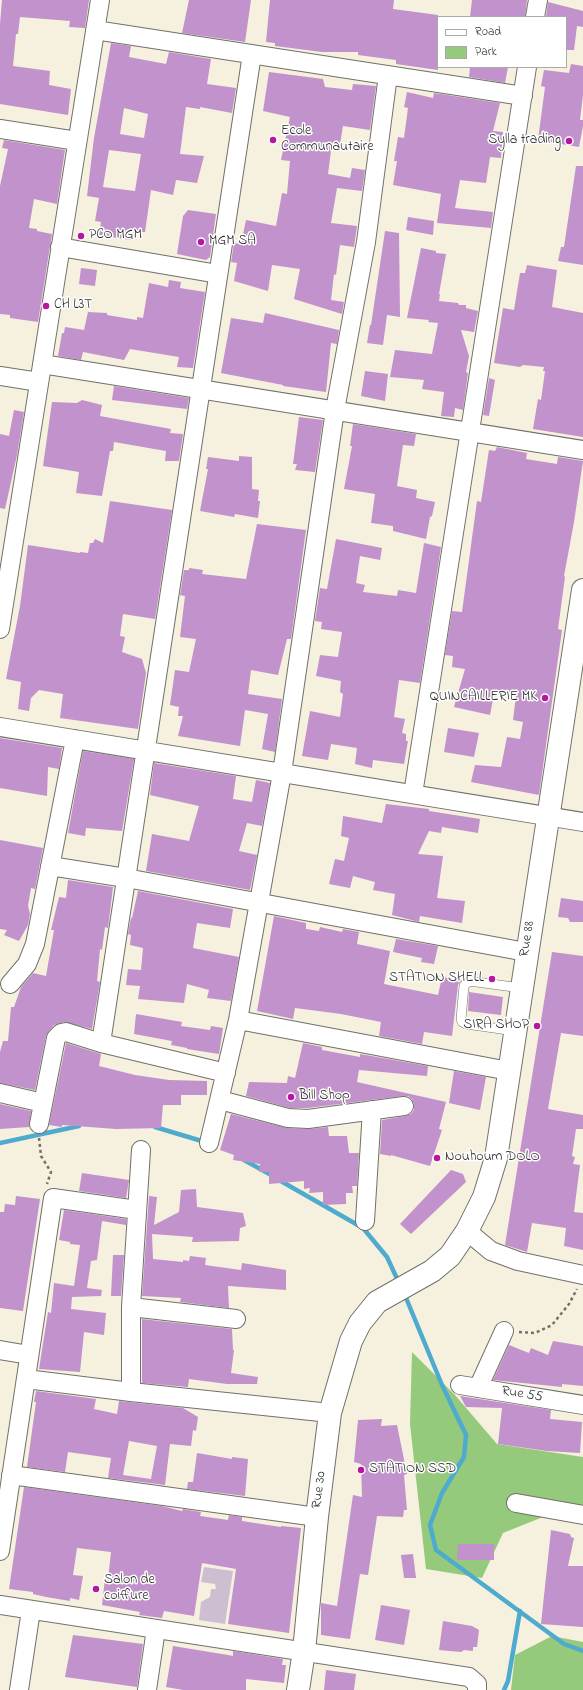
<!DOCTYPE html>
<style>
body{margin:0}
#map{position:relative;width:583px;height:1690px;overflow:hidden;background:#f6f0df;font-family:"Indie Flower",sans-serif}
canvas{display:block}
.legend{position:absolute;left:437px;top:16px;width:130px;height:52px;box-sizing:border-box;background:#fff;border:1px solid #aaa;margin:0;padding:5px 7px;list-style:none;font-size:12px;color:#2b2b2b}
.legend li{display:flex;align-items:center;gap:8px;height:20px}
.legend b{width:20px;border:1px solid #aaa}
</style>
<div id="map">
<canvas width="583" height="1690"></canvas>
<ul class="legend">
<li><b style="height:5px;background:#fff"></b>Road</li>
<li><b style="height:11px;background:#95ca7c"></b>Park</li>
</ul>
</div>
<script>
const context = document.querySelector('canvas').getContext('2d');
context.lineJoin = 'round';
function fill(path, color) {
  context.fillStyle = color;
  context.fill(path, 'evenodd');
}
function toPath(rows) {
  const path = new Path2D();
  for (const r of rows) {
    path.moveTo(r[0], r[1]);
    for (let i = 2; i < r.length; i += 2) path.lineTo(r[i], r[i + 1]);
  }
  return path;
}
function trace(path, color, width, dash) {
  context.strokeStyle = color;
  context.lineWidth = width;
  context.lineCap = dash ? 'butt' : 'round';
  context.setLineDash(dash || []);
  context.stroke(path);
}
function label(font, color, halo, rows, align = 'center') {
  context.font = font + ' "Indie Flower",sans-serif';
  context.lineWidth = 3;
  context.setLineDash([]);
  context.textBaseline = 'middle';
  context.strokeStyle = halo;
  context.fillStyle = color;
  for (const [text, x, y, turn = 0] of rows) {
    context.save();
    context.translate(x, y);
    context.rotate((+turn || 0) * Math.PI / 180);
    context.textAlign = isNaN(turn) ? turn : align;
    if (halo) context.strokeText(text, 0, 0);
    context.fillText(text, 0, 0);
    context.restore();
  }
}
fill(toPath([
 [204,1567,233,1571,225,1624,199,1620,201,1602,210,1597,211,1589,216,1589,215,1584,201,1582]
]), '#cebed2');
fill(toPath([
 [412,1352,455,1395,497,1444,583,1457,583,1506,568,1507,503,1533,482,1578,426,1569,410,1424],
 [552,1636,583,1642,583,1690,511,1690,515,1655]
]), '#95ca7c');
trace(toPath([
 [155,1127,205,1142],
 [0,1143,79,1126],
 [244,1160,273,1176],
 [279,1180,363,1228,387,1257,399,1283],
 [404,1293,442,1385,466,1435,464,1457,442,1493,430,1525,436,1550,564,1644,583,1651],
 [504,1690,508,1681,520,1611]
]), '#4fabcd', 4.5);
fill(toPath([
 [2,0,89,0,85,28,69,27,70,21,20,17,18,34,16,34,13,66,50,71,49,85,71,89,68,115,0,104,0,24],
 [189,0,251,0,245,42,182,33],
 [270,0,394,0,393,9,438,15,438,70,396,64,396,60,358,55,358,52,322,52,275,46,275,43,266,42],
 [472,0,527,0,525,17,470,17],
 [548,2,583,11,583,27,577,26,574,50,566,50,566,17,546,17],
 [111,43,131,46,129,57,166,64,169,52,211,59,207,84,236,88,232,113,200,107,200,109,186,107,180,154,204,156,197,183,176,180,173,195,151,190,145,232,134,232,130,240,99,235,101,222,95,221,99,198,87,196,94,138],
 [124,108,148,114,144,138,120,134],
 [109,150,141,154,135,191,103,187],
 [571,64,583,66,583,95,580,120,583,120,583,126,579,147,538,140,545,87,541,86,544,70,569,73],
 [470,67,508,67,505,83,469,77],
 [269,72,323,79,325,87,352,90,353,84,376,86,370,130,343,126,340,144,332,143,328,174,350,178,352,168,365,170,362,191,337,188,331,223,357,226,354,247,340,245,336,275,334,274,331,300,344,302,342,314,294,299,300,269,272,265,268,291,234,281,237,263,231,262,234,243,241,244,246,220,276,226,282,193,287,194,290,161,281,160,290,117,263,111],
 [407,92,433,98,434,93,500,103,493,131,503,132,501,158,490,157,486,183,460,180,455,208,493,212,491,228,437,223,441,194,393,185,397,161,394,161,398,137,404,138,408,108,404,107],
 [4,140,65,150,57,204,34,199,29,228,37,229,37,231,52,234,38,322,10,318,10,315,0,314,0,186,8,149,2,148],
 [576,166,583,166,583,265,558,261,561,247,564,247],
 [188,210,216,214,210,257,206,260,177,254,183,216],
 [408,217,434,221,433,235,406,230],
 [385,231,399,233,400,317,387,315,383,345,367,343,370,325,371,325],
 [421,248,436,251,436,253,446,254,439,294,440,294,439,301,458,303,459,305,466,305,466,308,478,311,474,332,461,330,469,356,466,372,468,373,463,410,455,408,454,417,441,416,444,392,422,389,424,380,390,377,395,350,432,354,438,323,428,322,429,320,407,318],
 [527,265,557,270,552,307,583,313,583,437,533,429,538,399,541,400,545,371,543,371,544,367,523,365,520,367,494,363,503,308,514,310,520,273,525,273],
 [81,268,97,270,95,286,79,284],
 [169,280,181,282,180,288,205,292,193,368,177,367,179,357,130,349,124,360,83,352,81,360,58,356,62,333,64,333,65,327,84,330,88,312,107,313,107,315,137,320,137,317,143,318,149,283,168,287],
 [265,313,339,330,337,344,331,343,326,392,283,386,283,385,221,373,231,318,263,323],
 [365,371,388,374,385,401,361,396],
 [489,378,495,380,489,416,483,415],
 [114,386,189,398,187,409,112,400],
 [82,400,102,405,100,416,171,429,170,433,183,434,179,461,165,461,166,451,114,442,113,451,110,451,102,496,76,493,79,472,43,466,52,402,77,403],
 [14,410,24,412,17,455,5,509,0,508,0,434,9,436],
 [299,417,323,420,315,472,295,470,297,464,293,464],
 [353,424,416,434,414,446,403,445,397,486,417,490,416,498,435,502,432,516,430,517,426,539,393,531,393,526,371,523,375,494,344,489,352,446,350,446],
 [497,447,527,453,526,459,557,464,558,457,583,461,574,522,564,576,565,577,558,629,562,630,539,795,471,782,475,765,501,767,507,737,520,739,523,722,513,720,516,696,494,694,490,715,454,707,465,669,452,667,453,656,445,655,452,611,462,612,477,501,481,502,489,450,495,451],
 [239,456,252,457,252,489,259,490,258,501,260,501,258,518,235,514,234,517,200,511,208,469,206,469,208,457,239,461],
 [110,501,172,510,155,619,123,614,120,636,125,637,122,652,142,659,146,673,138,729,60,718,63,694,39,690,31,698,29,711,18,709,21,682,6,679,20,606,28,545,80,553,80,552,88,553,90,543,93,543,95,539,103,543],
 [257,524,306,530,291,639,287,639,278,675,251,670,248,694,282,699,275,752,262,749,268,714,245,710,240,746,178,736,183,716,178,716,179,707,170,705,175,670,189,672,196,639,180,637,185,596,180,595,184,570,189,570,189,568,203,570,202,574,246,579],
 [336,539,382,548,380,560,360,556,356,583,365,585,363,592,397,596,398,590,416,593,424,543,441,547,420,683,399,680,394,717,405,719,402,733,406,734,406,741,408,741,404,764,373,760,372,768,355,764,357,748,331,744,328,760,302,756,310,711,340,717,343,694,340,692,341,681,316,676,320,655,338,657,342,632,321,629,322,622,315,621,320,588,327,589],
 [448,728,479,733,474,757,444,752],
 [0,738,62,748,59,769,48,767,47,796,0,788],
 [83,751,134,759,122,831,86,828,85,836,68,833],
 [154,763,236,776,233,799,252,802,256,780,270,783,262,826,247,823,239,851,257,855,250,890,146,871,152,834,189,841,199,806,150,795],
 [386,804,429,809,429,811,480,819,478,833,442,827,441,833,429,831,418,854,443,856,437,898,465,901,462,923,420,916,419,922,392,915,395,894,373,890,375,882,353,876,350,888,329,884,335,859,344,861,349,838,341,836,343,816,382,823],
 [0,840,43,848,35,889,31,888,28,906,30,914,28,925,19,941,4,935,7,930,0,929],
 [68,880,113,887,108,928,105,927,102,950,100,949,97,981,100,982,92,1029,64,1022,54,1025,49,1031,46,1036,35,1090,0,1083,0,1052,3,1041,8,1041,11,1007,14,1007,21,987,33,973,46,976,54,930,51,930,59,897,66,898],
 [138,891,233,909,230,928,197,923,193,948,239,957,231,1001,207,998,209,990,187,984,184,1003,138,999,140,986,126,985,128,969,141,970,143,948,130,945,131,935,128,934,131,918,132,918],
 [561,898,583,901,583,922,570,922,568,918,558,917],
 [274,916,306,923,306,929,319,931,320,927,342,932,343,929,359,932,357,944,390,951,384,984,438,995,442,977,462,980,458,985,452,1036,424,1032,422,1044,379,1036,381,1022,341,1014,295,1008,293,1019,257,1011],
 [396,939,438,946,434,964,421,962,422,958,393,952],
 [552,952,583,956,583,1036,561,1033,548,1109,583,1115,583,1129,576,1129,572,1156,575,1157,573,1164,580,1165,574,1212,583,1213,583,1250,564,1246,566,1228,532,1223,527,1252,505,1245],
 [469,992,503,997,501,1015,468,1011],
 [136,1014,182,1022,181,1026,210,1030,211,1026,223,1028,219,1054,187,1049,187,1048,171,1045,172,1041,134,1034],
 [66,1043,101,1054,99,1066,135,1075,169,1080,207,1081,207,1095,181,1095,181,1105,163,1105,161,1128,116,1129,62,1125,62,1127,49,1125],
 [303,1043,322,1047,322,1050,360,1057,360,1054,428,1066,427,1076,359,1070,357,1082,446,1102,439,1129,442,1130,430,1166,391,1155,391,1156,380,1154,382,1120,405,1116,411,1114,414,1110,414,1104,412,1099,408,1096,403,1096,308,1108,290,1108,246,1096,249,1082,287,1083,288,1076,295,1078],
 [454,1071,486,1077,480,1110,449,1103],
 [0,1104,31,1111,29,1127,0,1129],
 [231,1114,287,1128,308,1129,328,1127,329,1136,347,1136,349,1153,359,1153,357,1186,352,1186,353,1193,346,1193,346,1204,323,1205,323,1192,309,1193,310,1188,304,1189,304,1181,269,1184,269,1172,259,1172,260,1164,233,1160,234,1155,220,1150],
 [451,1170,463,1174,466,1182,411,1234,400,1224],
 [82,1173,129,1180,126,1198,79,1191],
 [196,1189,197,1207,243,1213,246,1226,240,1228,239,1241,192,1242,193,1237,152,1234,153,1259,183,1262,183,1260,189,1261,190,1256,206,1258,205,1265,241,1270,242,1263,286,1270,286,1290,228,1286,229,1308,180,1302,181,1298,142,1296,149,1196,157,1197,154,1225,179,1212,181,1190],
 [16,1196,40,1199,23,1311,0,1308,0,1212,4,1212,5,1204,15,1205],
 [64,1210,126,1219,126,1225,102,1221,97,1260,91,1261,87,1288,102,1290,101,1296,72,1297,71,1309,106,1313,104,1335,84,1332,80,1372,39,1369,48,1312,51,1313,54,1283,74,1286,80,1245,70,1244,70,1242,59,1240],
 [113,1255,124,1255,121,1296,111,1296],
 [142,1319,232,1329,233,1350,234,1350,231,1373,258,1377,257,1384,227,1384,189,1379,188,1387,142,1383],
 [553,1341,583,1346,583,1386,562,1384,562,1387,493,1380,509,1345,529,1353,531,1348,548,1355],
 [36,1391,96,1399,94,1409,117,1414,119,1401,183,1408,198,1417,196,1431,193,1430,191,1446,170,1444,165,1485,108,1478,111,1458,68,1452,65,1472,27,1467,36,1402,34,1402],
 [129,1441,157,1446,151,1479,123,1475],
 [460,1396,551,1410,550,1419,582,1422,580,1453,547,1451,498,1444,502,1408,466,1407],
 [382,1419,381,1426,397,1425,407,1474,404,1475,407,1510,404,1510,403,1517,377,1516,368,1575,360,1574,350,1639,321,1635,321,1603,337,1606,353,1495,362,1497,361,1464,354,1462,358,1420],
 [197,1453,232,1459,232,1457,248,1459,245,1496,187,1489,188,1482,193,1482],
 [24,1487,162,1506,182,1511,183,1509,201,1512,200,1516,228,1520,229,1515,242,1517,242,1521,281,1527,281,1526,301,1528,289,1633,228,1624,236,1569,202,1563,194,1616,164,1611,162,1618,139,1615,140,1612,102,1605,105,1579,108,1579,111,1552,77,1548,73,1575,83,1576,79,1600,70,1598,70,1601,46,1597,33,1594,33,1592,9,1589],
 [551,1530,570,1534,571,1537,574,1538,568,1566,583,1566,583,1627,541,1624],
 [458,1544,494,1544,494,1560,457,1560],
 [413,1554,416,1578,404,1578,401,1555],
 [381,1605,410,1610,404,1645,375,1640],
 [443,1621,472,1626,479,1630,477,1647,473,1647,473,1651,464,1650,461,1652,439,1650],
 [73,1635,143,1644,137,1687,65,1677],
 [173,1646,228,1655,233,1656,233,1651,283,1659,282,1665,286,1665,284,1683,246,1679,246,1690,183,1690,166,1687],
 [326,1670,356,1674,354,1690,324,1690]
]), '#c192cb');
const lane = toPath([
 [515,1031,466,1024,462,1022,461,1019,464,986,469,981,521,988]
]);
const street = toPath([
 [535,17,538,0],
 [95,30,523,96],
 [0,129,77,141],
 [60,247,218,274],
 [42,364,583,450],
 [0,376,39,382],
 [0,629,100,0],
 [0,727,583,822],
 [413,794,527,67],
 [50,866,126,878,526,952],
 [10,984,27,964,35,944,75,739],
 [238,1020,509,1071],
 [101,1043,252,54],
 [0,1093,43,1103],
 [220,1100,288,1118,308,1119,404,1106],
 [39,1124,56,1038,61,1033,66,1032,101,1043,226,1073],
 [209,1143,238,1020,282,773,335,410,366,242,388,75],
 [365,1221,372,1110],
 [467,1231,491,1251,518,1261,583,1275],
 [131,1307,236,1319],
 [0,1350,29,1355],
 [26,1379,131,1392,330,1413],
 [460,1385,583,1405],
 [478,1388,504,1331],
 [131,1392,131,1307,141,1150],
 [11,1475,317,1517],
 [516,1503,583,1515],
 [0,1551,53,1198,137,1210],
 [0,1605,469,1677,477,1684,477,1690],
 [19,1690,31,1610],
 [147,1690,156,1629]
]);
const secondary = toPath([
 [298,1690,304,1651,317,1517,330,1413,351,1341,360,1323,377,1302,432,1271,450,1256,467,1231,484,1197,496,1158,583,590]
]);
trace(lane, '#72706a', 10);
trace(street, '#72706a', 20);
trace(secondary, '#72706a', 24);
trace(toPath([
 [39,1138,41,1156,51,1172,47,1184],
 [519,1332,535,1333,552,1325,569,1304,577,1289]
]), '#72706a', 2.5, [3, 3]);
trace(lane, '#fff', 9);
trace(street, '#fff', 18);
trace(secondary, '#fff', 22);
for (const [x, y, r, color] of [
 [273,140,4,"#b5179e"],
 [569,141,4,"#b5179e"],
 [81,236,4,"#b5179e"],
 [201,242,4,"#b5179e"],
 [46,306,4,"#b5179e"],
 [545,698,4,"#b5179e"],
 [492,979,4,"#b5179e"],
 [537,1026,4,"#b5179e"],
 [291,1097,4,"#b5179e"],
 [437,1158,4,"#b5179e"],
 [361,1470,4,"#b5179e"],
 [96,1589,4,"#b5179e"]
]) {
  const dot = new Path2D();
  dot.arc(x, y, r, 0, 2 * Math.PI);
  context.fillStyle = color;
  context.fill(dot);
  trace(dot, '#fff', 1.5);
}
label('14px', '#2b2b2b', '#fff', [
 ["Ecole",281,132],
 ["Communautaire",281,148],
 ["Sylla trading",561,141,"right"],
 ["PCO MGM",89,236],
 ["MGM SA",209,242],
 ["CH L3T",54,306],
 ["QUINCAILLERIE MK",537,698,"right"],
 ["STATION SHELL",484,979,"right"],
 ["SIRA SHOP",529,1026,"right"],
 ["Bill Shop",299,1097],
 ["Nouhoum DOLO",445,1158],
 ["STATION SSD",369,1470],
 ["Salon de",104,1581],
 ["coiffure",104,1597]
], 'left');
label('14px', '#2b2b2b', '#fff', [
 ["Rue 88",528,939,-81],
 ["Rue 55",522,1395,9],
 ["Rue 30",320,1490,-83]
]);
</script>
